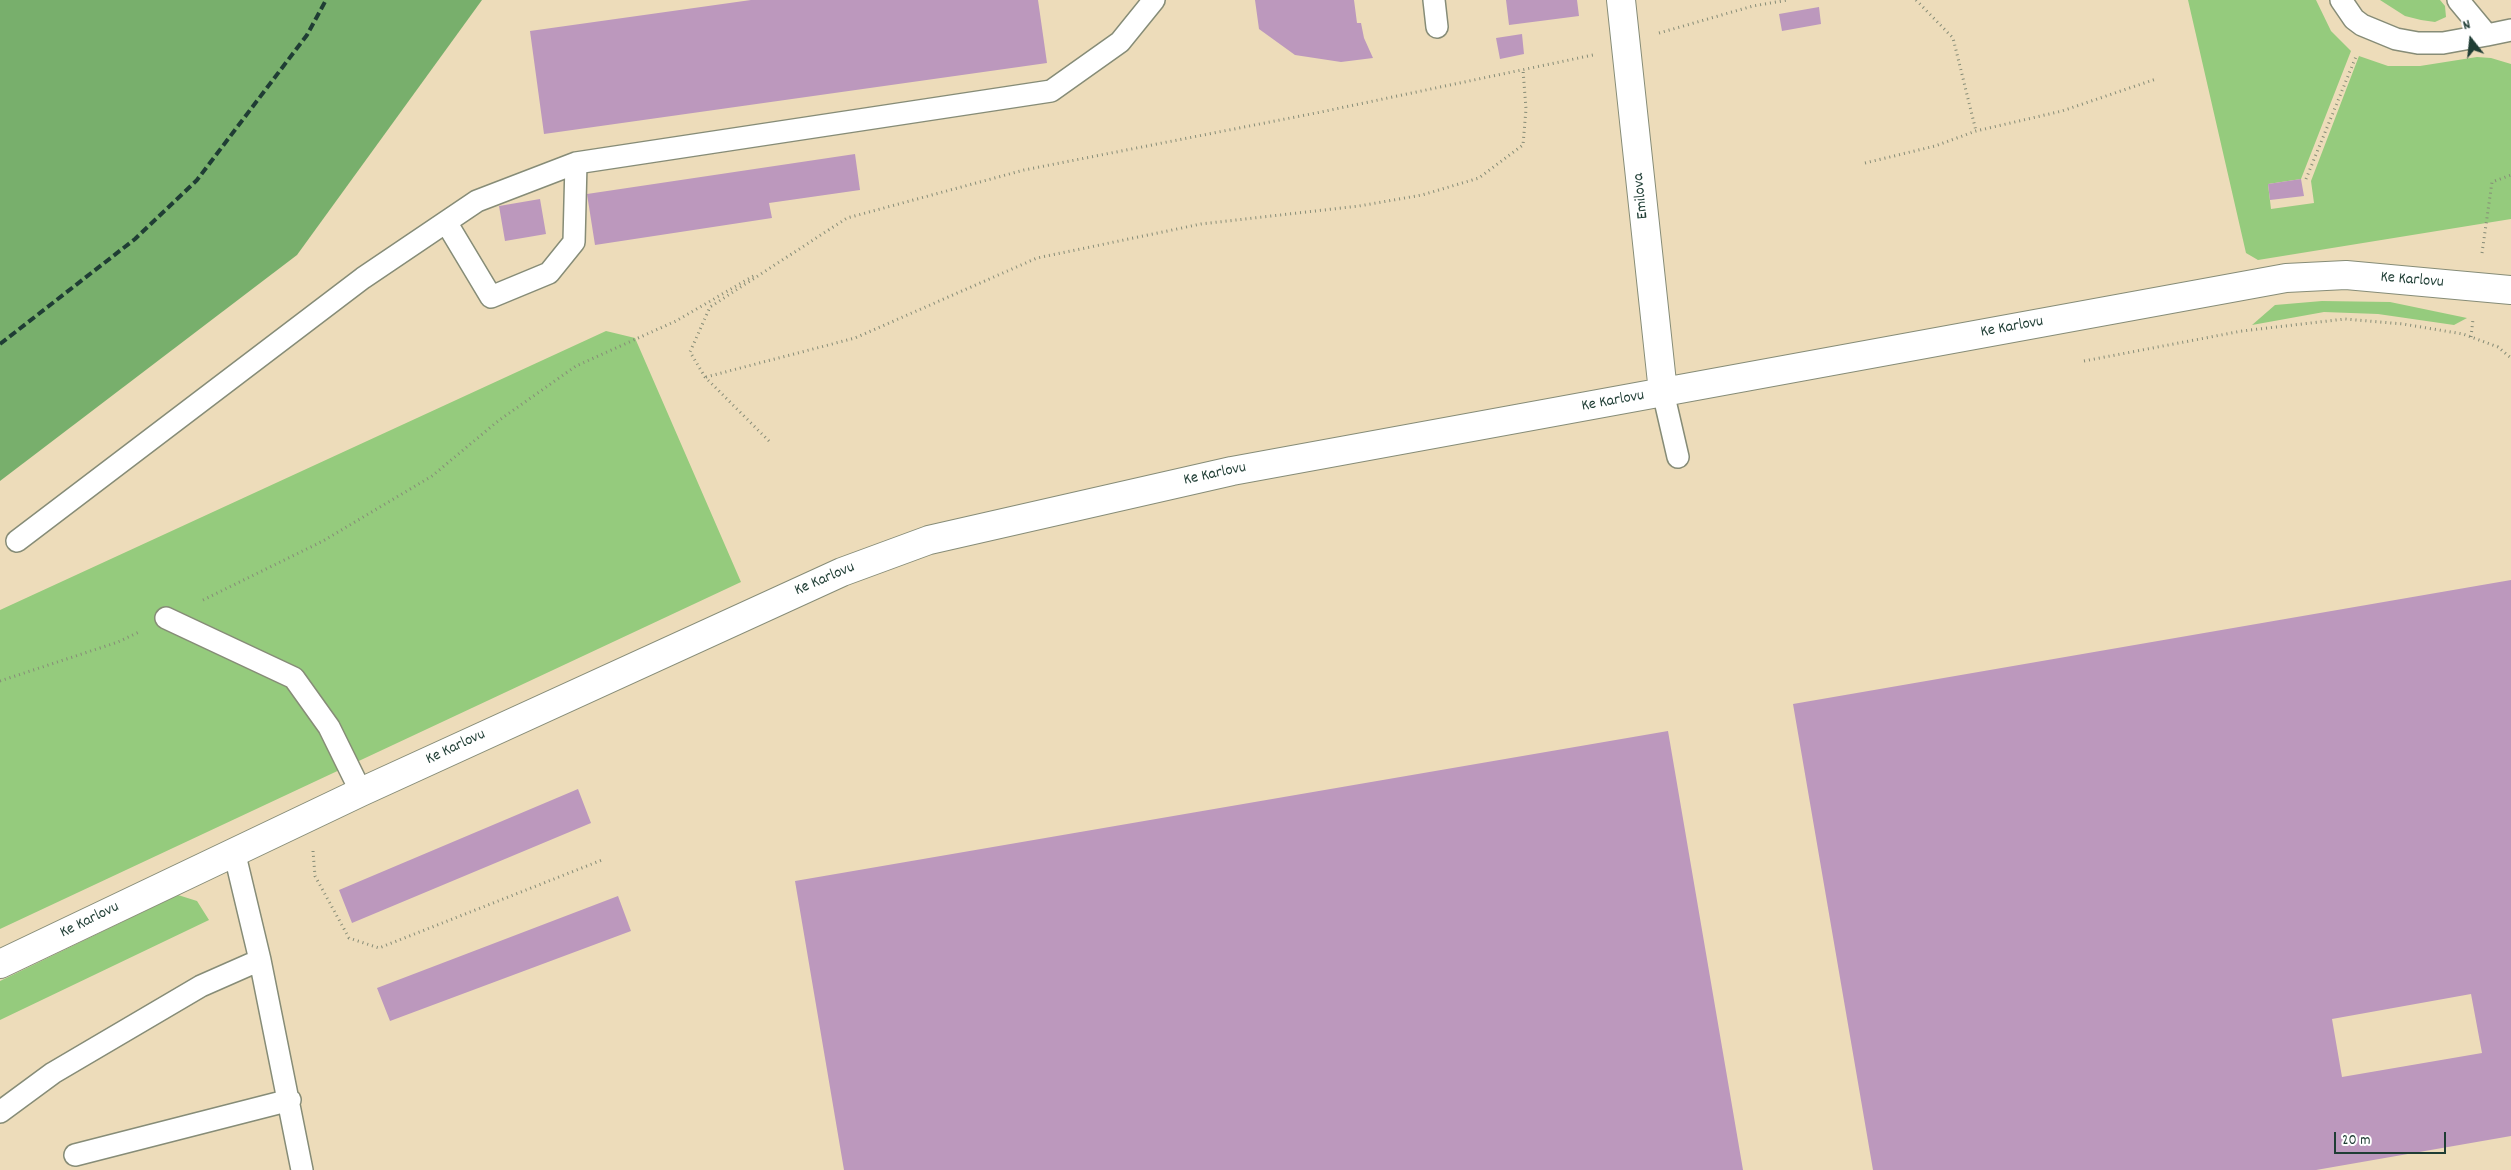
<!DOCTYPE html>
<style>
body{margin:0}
#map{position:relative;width:2511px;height:1170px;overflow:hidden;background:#eddcba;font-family:Dekko,sans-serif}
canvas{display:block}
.north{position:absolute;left:2446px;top:15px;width:50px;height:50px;-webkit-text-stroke:4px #fff;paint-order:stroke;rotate:344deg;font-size:14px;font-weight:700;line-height:20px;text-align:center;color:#1f3d34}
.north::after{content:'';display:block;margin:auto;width:18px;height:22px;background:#1f3d34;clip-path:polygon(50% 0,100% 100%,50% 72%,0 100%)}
.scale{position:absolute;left:2334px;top:1132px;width:112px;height:22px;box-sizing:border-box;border:2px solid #1f3d34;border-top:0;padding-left:6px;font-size:15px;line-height:18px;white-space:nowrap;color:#1f3d34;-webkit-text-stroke:4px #fff;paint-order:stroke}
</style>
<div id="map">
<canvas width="2511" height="1170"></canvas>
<div class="north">N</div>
<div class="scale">20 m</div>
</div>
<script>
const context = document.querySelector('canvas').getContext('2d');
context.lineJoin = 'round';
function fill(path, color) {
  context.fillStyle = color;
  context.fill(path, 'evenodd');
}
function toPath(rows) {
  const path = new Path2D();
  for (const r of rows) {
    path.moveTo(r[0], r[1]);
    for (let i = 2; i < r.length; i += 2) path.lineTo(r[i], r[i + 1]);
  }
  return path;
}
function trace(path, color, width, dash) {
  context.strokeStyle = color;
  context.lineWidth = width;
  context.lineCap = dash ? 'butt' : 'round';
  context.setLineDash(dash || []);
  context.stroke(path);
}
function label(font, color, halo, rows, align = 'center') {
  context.font = font + ' Dekko,sans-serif';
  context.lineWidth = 4.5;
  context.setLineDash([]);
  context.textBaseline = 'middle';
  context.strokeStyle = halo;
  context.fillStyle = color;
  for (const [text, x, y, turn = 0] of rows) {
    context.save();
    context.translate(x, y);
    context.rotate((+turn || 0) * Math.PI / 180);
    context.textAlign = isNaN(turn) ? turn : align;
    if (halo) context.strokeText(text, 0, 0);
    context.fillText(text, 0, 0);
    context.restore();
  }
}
fill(toPath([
 [2188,0,2316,0,2331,31,2351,51,2301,179,2268,184,2271,209,2314,203,2311,181,2359,56,2388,66,2420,66,2477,57,2491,58,2511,64,2511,219,2258,260,2246,253],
 [2380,0,2440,0,2445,6,2446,17,2435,22,2421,20,2405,16],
 [2322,301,2390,302,2467,318,2454,325,2378,314,2324,312,2252,325,2275,305],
 [606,331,635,338,741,582,0,929,0,610],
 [178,895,197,901,209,920,0,1020,0,981]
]), '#95cb7d');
fill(toPath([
 [0,0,482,0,297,255,0,481]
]), '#78af6c');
fill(toPath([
 [751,0,1038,0,1047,63,544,134,530,31],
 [1255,0,1354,0,1357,23,1361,23,1364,38,1373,58,1341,62,1295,55,1259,29],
 [1506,0,1577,0,1579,16,1509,25],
 [1819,7,1821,24,1782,31,1779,14],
 [1522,34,1524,54,1500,59,1496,38],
 [855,154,860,190,769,203,772,218,595,245,587,194],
 [2301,179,2304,196,2270,200,2268,184],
 [540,199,546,234,505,241,499,206],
 [2511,580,2511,1136,2316,1170,1873,1170,1793,704],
 [2471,994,2482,1053,2342,1077,2332,1019],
 [1668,731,1743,1170,844,1170,795,881],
 [578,789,591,823,352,923,339,890],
 [618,896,631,931,390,1021,377,988]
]), '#bc98bd');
const service = toPath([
 [1434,0,1437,27],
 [2341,0,2354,19,2362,25,2396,39,2418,43,2443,43,2487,35],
 [2458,0,2487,35,2511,30],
 [446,222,491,297,549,273,574,242,576,163],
 [1663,392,1678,457],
 [17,541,363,278,477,201,576,163,1051,91,1120,42,1154,0],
 [166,618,294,678,329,727,361,792],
 [234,851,260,960,302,1170],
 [0,1112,53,1073,201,986,260,960],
 [75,1155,290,1100]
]);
const minor = toPath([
 [1621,0,1663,392],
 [0,964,361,792,842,572,929,540,1232,471,2286,278,2346,275,2511,290]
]);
trace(service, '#868c77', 24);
trace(minor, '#868c77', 30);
trace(toPath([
 [1916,0,1953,38,1976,131],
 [1659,33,1753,6,1788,0],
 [1865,163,1935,146,1976,131,2062,111,2156,79],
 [2306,179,2357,54],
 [2482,253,2492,182,2511,175],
 [2471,337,2473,319],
 [2084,361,2242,331,2345,319,2403,324,2463,334,2498,347,2511,358],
 [706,377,855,338,1037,258,1201,224,1359,206,1422,195,1479,178,1523,145,1526,109,1523,70],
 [769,441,705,377,690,352,710,307,847,218,1024,170,1321,112,1593,55],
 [203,600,323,541,432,476,498,421,576,366,676,321,755,275],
 [0,681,118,642,139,632],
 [313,851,315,876,349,938,379,948,602,860]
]), '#868c77', 3, [1, 4]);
trace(service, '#fff', 21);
trace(minor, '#fff', 28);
trace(toPath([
 [0,344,135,239,197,180,307,35,326,0]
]), '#1f3d34', 4, [8, 4]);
label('16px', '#1f3d34', '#fff', [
 ["Emilova",1642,196,-96],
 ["Ke Karlovu",2412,281,5],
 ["Ke Karlovu",2012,328,-10],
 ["Ke Karlovu",1613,402,-10],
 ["Ke Karlovu",1215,475,-12],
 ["Ke Karlovu",825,580,-23],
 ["Ke Karlovu",456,748,-25],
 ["Ke Karlovu",90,921,-26]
]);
</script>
